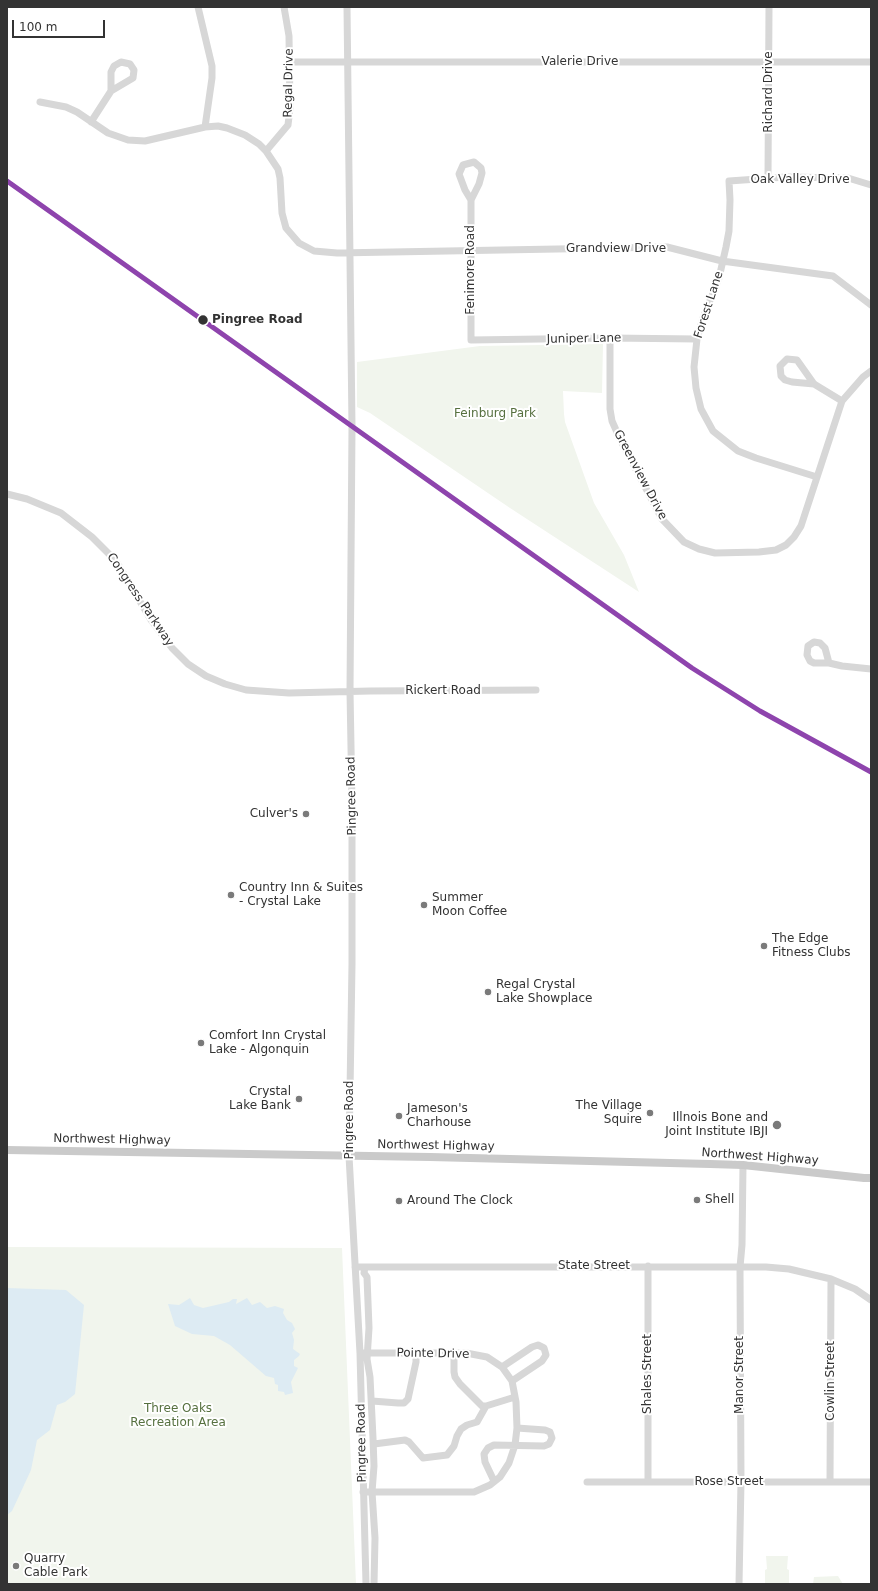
<!DOCTYPE html>
<style>
body{margin:0}
#map{position:relative;width:878px;height:1591px;overflow:hidden;background:#fff;font-family:"DejaVu Sans",sans-serif}
canvas{display:block}
.frame{position:absolute;inset:0;border:8px solid #333;pointer-events:none}
.scale{position:absolute;left:12px;top:20px;width:93px;height:18px;box-sizing:border-box;border:2px solid #333;border-top:0;padding-left:5px;font-size:12px;line-height:14px;white-space:nowrap;color:#333;-webkit-text-stroke:3px #fff;paint-order:stroke}
</style>
<div id="map">
<canvas width="878" height="1591"></canvas>
<div class="frame"></div>
<div class="scale">100 m</div>
</div>
<script>
const context = document.querySelector('canvas').getContext('2d');
context.lineJoin = 'round';
function fill(path, color) {
  context.fillStyle = color;
  context.fill(path, 'evenodd');
}
function toPath(rows) {
  const path = new Path2D();
  for (const r of rows) {
    path.moveTo(r[0], r[1]);
    for (let i = 2; i < r.length; i += 2) path.lineTo(r[i], r[i + 1]);
  }
  return path;
}
function trace(path, color, width, dash) {
  context.strokeStyle = color;
  context.lineWidth = width;
  context.lineCap = dash ? 'butt' : 'round';
  context.setLineDash(dash || []);
  context.stroke(path);
}
function label(font, color, halo, rows, align = 'center') {
  context.font = font + ' "DejaVu Sans",sans-serif';
  context.lineWidth = 4;
  context.setLineDash([]);
  context.textBaseline = 'middle';
  context.strokeStyle = halo;
  context.fillStyle = color;
  for (const [text, x, y, turn = 0] of rows) {
    context.save();
    context.translate(x, y);
    context.rotate((+turn || 0) * Math.PI / 180);
    context.textAlign = isNaN(turn) ? turn : align;
    if (halo) context.strokeText(text, 0, 0);
    context.fillText(text, 0, 0);
    context.restore();
  }
}
fill(toPath([
 [603,344,602,393,563,391,564,414,565,422,594,503,624,555,639,592,510,508,370,413,357,407,357,362,480,346],
 [7,1247,342,1248,356,1584,7,1584],
 [766,1556,788,1556,787,1569,789,1570,789,1584,765,1584,765,1570,767,1569],
 [838,1576,843,1584,813,1584,814,1577]
]), '#f1f5ed');
fill(toPath([
 [7,1288,66,1290,84,1305,75,1394,65,1402,57,1405,50,1430,37,1440,31,1470,12,1511,7,1515],
 [190,1298,194,1305,203,1308,229,1302,233,1299,237,1299,236,1304,247,1298,252,1305,260,1302,267,1308,275,1306,284,1309,283,1313,287,1320,292,1323,295,1329,292,1333,294,1340,293,1349,300,1354,299,1356,294,1360,294,1366,298,1368,291,1382,293,1393,285,1395,284,1392,278,1391,278,1385,275,1384,274,1378,266,1376,230,1345,214,1336,192,1334,175,1326,168,1304,179,1305]
]), '#ddebf3');
trace(toPath([
 [198,7,212,66,212,78,205,127],
 [347,7,352,427,350,691,352,803,352,964,349,1156,360,1353,366,1584],
 [289,62,871,62],
 [40,102,66,107,77,112,108,133,128,140,145,141,205,127,218,126,227,128,245,135,259,144,266,151,278,169,280,178,282,213,286,228,299,243,314,251,337,253,667,247,722,261,833,276,871,305],
 [91,122,111,91,111,72,114,66,121,62,130,64,134,70,133,78,111,91],
 [266,151,288,125,290,108,289,36,284,7],
 [768,178,769,7],
 [471,200,465,190,459,174,463,165,474,162,481,168,482,173,479,184,471,200,471,340,610,338,697,339],
 [610,338,610,409,612,421,620,439,662,519,684,542,699,549,715,553,759,552,776,550,786,545,794,537,801,526,842,401,863,377,871,371],
 [814,384,792,382,785,380,781,376,780,366,787,359,797,360,814,384,842,401],
 [817,477,756,458,738,451,713,431,701,409,696,388,694,367,697,339,703,318,719,278,726,247,729,231,730,200,729,181,786,177,848,178,871,185],
 [7,494,27,499,61,513,92,537,116,561,151,620,172,648,188,664,206,676,225,684,246,690,289,693,370,691,536,690],
 [829,663,825,648,820,643,814,642,808,646,807,655,810,661,814,663,829,663,842,666,871,669],
 [648,1266,648,1482],
 [355,1267,766,1267,789,1269,831,1279,855,1289,871,1300],
 [365,1267,364,1273,367,1277,369,1328,367,1359,370,1377,373,1438,374,1466,372,1492,375,1538,374,1584],
 [360,1353,466,1353,487,1357,502,1367,512,1381,516,1402,517,1428,515,1445,509,1463,500,1477,490,1485,474,1492,363,1492],
 [454,1353,454,1372,455,1377,460,1384,482,1406,486,1406],
 [502,1367,532,1347,538,1345,544,1348,546,1355,542,1361,512,1381],
 [372,1401,398,1403,404,1403,408,1399,416,1362,416,1353],
 [374,1444,405,1440,409,1442,423,1458,447,1455,454,1446,457,1436,461,1429,467,1425,477,1422,486,1406,515,1397],
 [494,1481,485,1462,484,1454,488,1448,494,1445,544,1446,549,1444,552,1438,550,1432,545,1430,517,1428],
 [587,1482,871,1482],
 [830,1482,831,1279],
 [739,1584,741,1482,740,1267,742,1245,743,1165]
]), '#d7d7d7', 7);
trace(toPath([
 [7,1150,430,1157,710,1164,743,1165,864,1178,871,1178]
]), '#cacaca', 8);
trace(toPath([
 [7,181,692,668,760,711,871,772]
]), '#8e44ad', 5);
for (const [x, y, r, color] of [
 [203,320,5.5,"#333"],
 [306,814,4,"#7a7a7a"],
 [231,895,4,"#7a7a7a"],
 [424,905,4,"#7a7a7a"],
 [764,946,4,"#7a7a7a"],
 [488,992,4,"#7a7a7a"],
 [201,1043,4,"#7a7a7a"],
 [299,1099,4,"#7a7a7a"],
 [650,1113,4,"#7a7a7a"],
 [399,1116,4,"#7a7a7a"],
 [777,1125,5,"#7a7a7a"],
 [697,1200,4,"#7a7a7a"],
 [399,1201,4,"#7a7a7a"],
 [16,1566,4,"#7a7a7a"]
]) {
  const dot = new Path2D();
  dot.arc(x, y, r, 0, 2 * Math.PI);
  context.fillStyle = color;
  context.fill(dot);
  trace(dot, '#fff', 1.5);
}
label('12px', '#333', '#fff', [
 ["Valerie Drive",580,62],
 ["Regal Drive",289,83,-89],
 ["Richard Drive",769,92,-90],
 ["Oak Valley Drive",800,180],
 ["Grandview Drive",616,249],
 ["Fenimore Road",471,270,-90],
 ["Forest Lane",709,305,-72],
 ["Juniper Lane",584,339,-1],
 ["Greenview Drive",640,475,62],
 ["Congress Parkway",140,600,56],
 ["Rickert Road",443,691],
 ["Pingree Road",352,796,-91],
 ["Pingree Road",350,1120,-90],
 ["Northwest Highway",112,1140,1],
 ["Northwest Highway",436,1146,1],
 ["Northwest Highway",760,1157,4],
 ["State Street",594,1266],
 ["Pointe Drive",433,1354,1],
 ["Shales Street",648,1374,-90],
 ["Manor Street",740,1375,-90],
 ["Cowlin Street",831,1381,-90],
 ["Pingree Road",362,1443,-91],
 ["Rose Street",729,1482]
]);
label('bold 12px', '#333', '#fff', [
 ["Pingree Road",212,320]
], 'left');
label('12px', '#56703f', '#fff', [
 ["Feinburg Park",495,414],
 ["Three Oaks",178,1409],
 ["Recreation Area",178,1423]
]);
label('12px', '#333', '#fff', [
 ["Culver's",298,814,"right"],
 ["Country Inn & Suites",239,888],
 ["- Crystal Lake",239,902],
 ["Summer",432,898],
 ["Moon Coffee",432,912],
 ["The Edge",772,939],
 ["Fitness Clubs",772,953],
 ["Regal Crystal",496,985],
 ["Lake Showplace",496,999],
 ["Comfort Inn Crystal",209,1036],
 ["Lake - Algonquin",209,1050],
 ["Crystal",291,1092,"right"],
 ["Lake Bank",291,1106,"right"],
 ["The Village",642,1106,"right"],
 ["Squire",642,1120,"right"],
 ["Jameson's",407,1109],
 ["Charhouse",407,1123],
 ["Illnois Bone and",768,1118,"right"],
 ["Joint Institute IBJI",768,1132,"right"],
 ["Shell",705,1200],
 ["Around The Clock",407,1201],
 ["Quarry",24,1559],
 ["Cable Park",24,1573]
], 'left');
</script>
